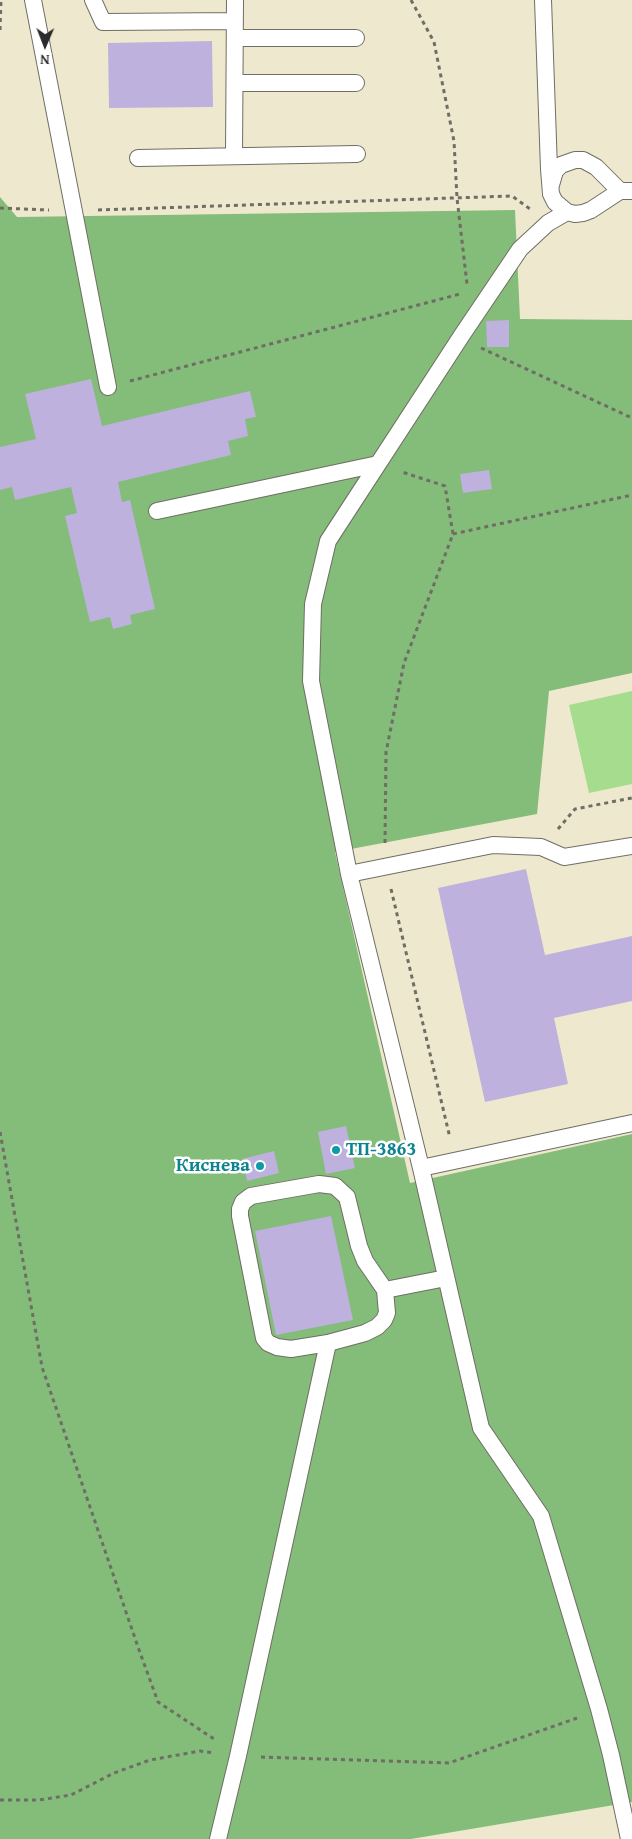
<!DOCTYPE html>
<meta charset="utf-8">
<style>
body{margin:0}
#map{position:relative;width:632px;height:1839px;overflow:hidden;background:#eee9ce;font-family:"Gentium Book Plus",serif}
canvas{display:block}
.north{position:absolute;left:20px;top:20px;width:50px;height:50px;-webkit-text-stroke:4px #fff;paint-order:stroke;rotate:181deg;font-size:14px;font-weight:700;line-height:20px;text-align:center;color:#2b2b2b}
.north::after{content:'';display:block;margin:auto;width:18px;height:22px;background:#2b2b2b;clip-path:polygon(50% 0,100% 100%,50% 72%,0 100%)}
</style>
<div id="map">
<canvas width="632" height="1839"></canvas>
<div class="north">N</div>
</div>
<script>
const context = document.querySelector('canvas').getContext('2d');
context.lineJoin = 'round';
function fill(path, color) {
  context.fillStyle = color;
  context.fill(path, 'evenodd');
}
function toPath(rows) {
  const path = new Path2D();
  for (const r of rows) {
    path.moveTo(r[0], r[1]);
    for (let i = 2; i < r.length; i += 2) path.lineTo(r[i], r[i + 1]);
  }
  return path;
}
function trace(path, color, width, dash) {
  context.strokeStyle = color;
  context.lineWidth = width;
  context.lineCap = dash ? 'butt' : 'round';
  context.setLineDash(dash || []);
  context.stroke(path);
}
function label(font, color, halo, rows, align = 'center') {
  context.font = font + ' "Gentium Book Plus",serif';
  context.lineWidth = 5;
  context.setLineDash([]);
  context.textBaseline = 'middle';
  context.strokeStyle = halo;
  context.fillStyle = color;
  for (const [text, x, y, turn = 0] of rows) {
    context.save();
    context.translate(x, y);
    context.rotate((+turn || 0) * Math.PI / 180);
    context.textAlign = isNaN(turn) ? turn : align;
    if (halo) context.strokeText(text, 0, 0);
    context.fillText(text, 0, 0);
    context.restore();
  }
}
fill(toPath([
 [632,691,632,784,589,793,569,705]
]), '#a5dc8e');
fill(toPath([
 [0,197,17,217,515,210,520,319,632,320,632,673,549,691,537,814,335,852,410,1183,632,1134,632,1802,411,1839,0,1839]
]), '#84bc79');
fill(toPath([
 [212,41,213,107,109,108,108,43],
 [509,320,509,347,487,347,486,321],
 [91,379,102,426,250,391,256,417,245,419,248,436,228,441,231,455,118,482,122,502,130,500,155,609,130,615,132,624,113,629,110,617,90,622,65,516,77,513,71,487,15,500,12,487,0,490,0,447,36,439,25,394],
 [489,470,492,489,463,493,460,474],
 [526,869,545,955,632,936,632,1001,554,1018,568,1084,485,1102,438,888],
 [346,1126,355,1168,326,1174,318,1132],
 [274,1151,279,1173,247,1181,242,1159],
 [331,1216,353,1320,276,1335,255,1231]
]), '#beb1dd');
const lane = toPath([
 [33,0,108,387],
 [93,0,103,22,235,21],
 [543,0,549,169,551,194,555,202,567,212,575,214,583,213,591,210,620,191,632,191],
 [235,38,356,38],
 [235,83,356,83],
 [234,156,235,0],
 [138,158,357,154],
 [551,185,555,171,561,165,575,160,583,160,596,167,620,191],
 [567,212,548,223,520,249,462,335,328,541,313,604,311,681,349,874,421,1168,481,1428,541,1516,599,1709,611,1755,629,1839],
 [157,511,378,464],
 [349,874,493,845,541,847,564,857,632,846],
 [421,1168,632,1123],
 [319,1184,335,1186,347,1197,359,1246,365,1261,385,1290,387,1313,384,1320,377,1327,365,1333,328,1343,291,1349,277,1347,268,1343,264,1338,240,1216,240,1209,243,1202,251,1196,319,1184],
 [385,1290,446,1278],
 [218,1839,238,1756,328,1343]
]);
trace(lane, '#6f6e64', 18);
trace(toPath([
 [411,0,434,42,454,141,457,198,467,284],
 [0,30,1,0],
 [0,208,49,210],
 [98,210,512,196,530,209],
 [481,348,632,418],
 [130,381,460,294],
 [453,534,632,495],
 [558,829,575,809,632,798],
 [385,843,386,752,404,663,453,534,445,486,402,472],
 [391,889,450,1138],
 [0,1132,42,1367,138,1647,158,1702,217,1741],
 [261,1757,449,1763,577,1718],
 [0,1800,39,1800,71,1795,114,1773,150,1760,200,1751,215,1753]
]), '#6f6e64', 3, [4, 4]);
trace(lane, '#fff', 16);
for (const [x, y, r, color] of [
 [336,1150,5,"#0f9aa8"],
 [260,1166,5,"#0f9aa8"]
]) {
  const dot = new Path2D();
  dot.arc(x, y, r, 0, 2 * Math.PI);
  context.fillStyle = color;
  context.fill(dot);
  trace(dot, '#fff', 2);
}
label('bold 19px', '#0d838f', '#fff', [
 ["ТП-3863",346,1150],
 ["Киснева",250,1166,"right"]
], 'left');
</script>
